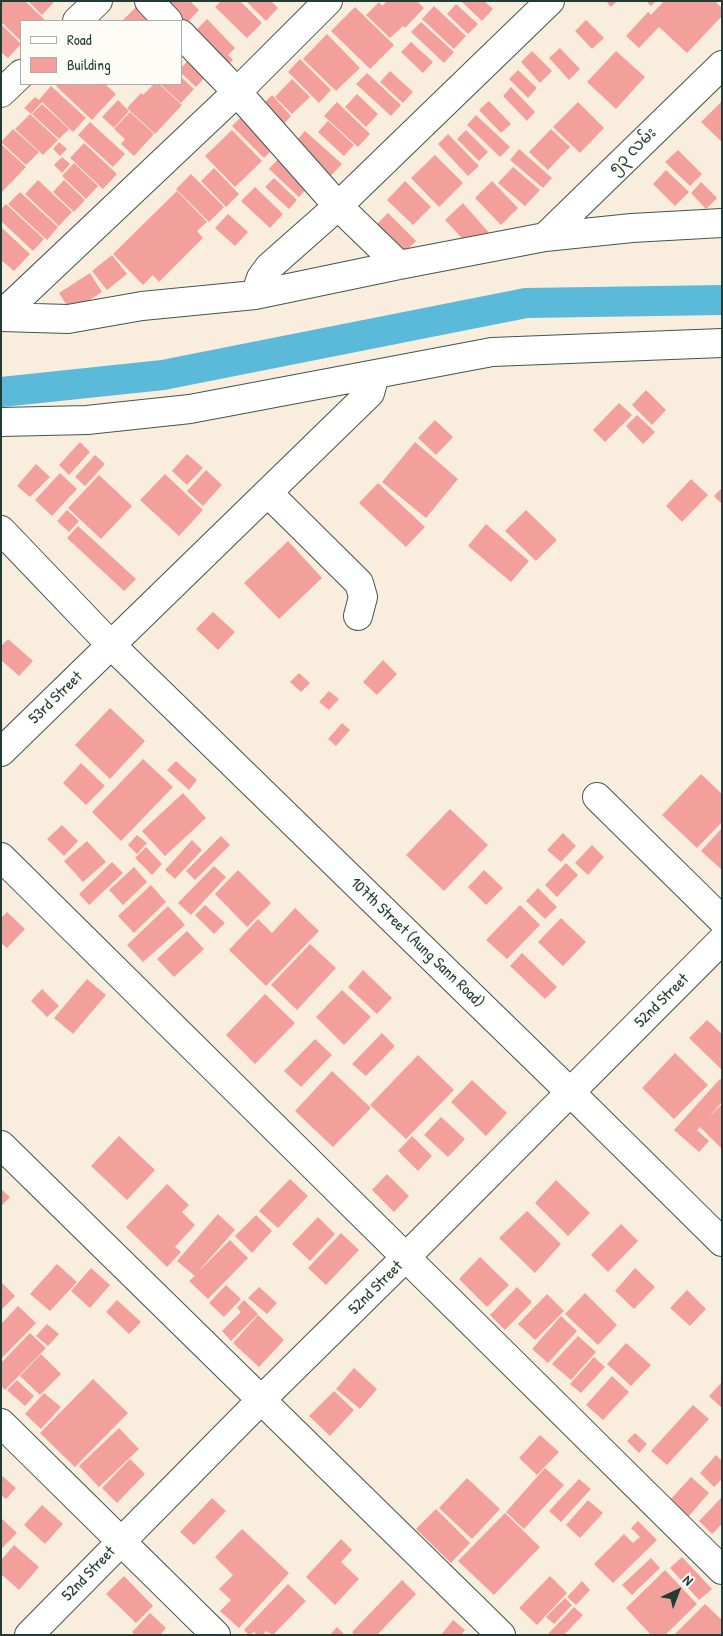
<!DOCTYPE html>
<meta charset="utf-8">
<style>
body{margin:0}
#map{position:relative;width:723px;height:1636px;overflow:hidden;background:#f9eddd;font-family:"Patrick Hand",sans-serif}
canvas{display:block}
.frame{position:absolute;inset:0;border:2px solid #1f3d34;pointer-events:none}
.legend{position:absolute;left:20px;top:20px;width:162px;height:65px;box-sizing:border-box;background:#fdfcf7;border:1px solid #a4b0a9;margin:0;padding:6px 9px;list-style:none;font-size:15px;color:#1f3d34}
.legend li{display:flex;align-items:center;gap:10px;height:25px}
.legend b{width:25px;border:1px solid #a4b0a9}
.north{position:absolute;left:653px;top:1566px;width:50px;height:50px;-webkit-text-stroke:4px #fdfcf7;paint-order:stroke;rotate:43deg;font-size:14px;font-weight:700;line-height:20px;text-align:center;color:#1f3d34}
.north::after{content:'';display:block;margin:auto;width:18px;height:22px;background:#1f3d34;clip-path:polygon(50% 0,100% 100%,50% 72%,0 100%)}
</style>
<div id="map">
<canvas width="723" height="1636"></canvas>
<div class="frame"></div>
<ul class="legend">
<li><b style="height:6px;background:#fff"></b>Road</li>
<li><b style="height:14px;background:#f3a09d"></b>Building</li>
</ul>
<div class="north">N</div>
</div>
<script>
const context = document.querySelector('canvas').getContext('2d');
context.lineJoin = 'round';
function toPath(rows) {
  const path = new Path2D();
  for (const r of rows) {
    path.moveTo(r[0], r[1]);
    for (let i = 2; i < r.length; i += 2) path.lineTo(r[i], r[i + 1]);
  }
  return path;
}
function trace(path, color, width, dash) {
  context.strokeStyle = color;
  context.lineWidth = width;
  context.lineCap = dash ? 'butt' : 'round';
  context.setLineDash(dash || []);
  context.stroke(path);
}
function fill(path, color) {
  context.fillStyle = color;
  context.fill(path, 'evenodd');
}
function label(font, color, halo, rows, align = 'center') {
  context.font = font + ' "Patrick Hand","Noto Sans Myanmar",sans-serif';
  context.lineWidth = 4;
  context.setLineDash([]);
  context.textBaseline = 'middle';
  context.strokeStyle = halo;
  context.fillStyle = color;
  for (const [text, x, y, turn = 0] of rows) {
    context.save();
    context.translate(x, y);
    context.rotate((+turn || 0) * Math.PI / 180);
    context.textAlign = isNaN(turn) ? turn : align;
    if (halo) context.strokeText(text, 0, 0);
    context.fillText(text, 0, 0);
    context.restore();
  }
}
trace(toPath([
 [1,392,163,375,526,303,722,300]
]), '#5bbad9', 30);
fill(toPath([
 [1,1,25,1,46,21,21,21,21,41,1,22],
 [28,1,55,1,42,15],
 [161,1,190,1,199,10,185,25],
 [221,1,240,1,262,23,247,38,215,7],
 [246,1,271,1,278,8,266,21],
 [387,1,417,1,424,8,405,28,403,26,390,38,366,15,379,2,382,6],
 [461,1,484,1,493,9,482,21],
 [606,1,617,1,611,7],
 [646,1,656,1,651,6],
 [664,1,715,1,722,8,722,16,687,53,659,27,639,48,626,36,648,12,651,15],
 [456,4,478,24,468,34,447,14],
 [138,5,155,21,122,21],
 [434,6,466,36,454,49,422,19],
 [355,7,394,45,370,69,331,31],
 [207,19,235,48,228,55,233,60,226,67,192,34],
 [586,20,604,38,592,49,575,31],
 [421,22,454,52,444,63,411,32],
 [1,24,21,44,8,58,1,52],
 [327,34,360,68,336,91,303,59],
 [411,42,433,62,423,73,401,52],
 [560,48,580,69,569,80,549,58],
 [532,51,552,71,540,83,521,62],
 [616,51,645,77,616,109,587,82],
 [191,57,209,73,196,87,181,73,181,68],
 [300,59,331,90,319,103,288,72],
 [518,70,537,88,528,98,509,79],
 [390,71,413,92,403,103,380,82],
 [367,73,401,105,391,116,356,84],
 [181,77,194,89,181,103,160,84,181,84],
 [292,79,310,97,292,114,275,97],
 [58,84,105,84,116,94,92,120,56,86],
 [154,84,159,84,182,105,155,134,127,108,141,93,143,95],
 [51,86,86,118,73,132,42,102,31,114,24,108,35,97,39,100],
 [511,87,535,112,527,121,503,96],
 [357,94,378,114,366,127,345,107],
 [272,95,291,116,279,129,259,108],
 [118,100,129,111,114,128,102,117],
 [489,101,511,124,501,133,479,110],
 [722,101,722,142,701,122],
 [337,102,370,134,358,147,324,116],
 [578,102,604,128,580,153,553,127],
 [42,104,69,129,59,139,32,114],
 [247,111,279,143,264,158,232,126],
 [130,112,154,134,134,156,121,144,125,139,114,129],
 [30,114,58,140,43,155,15,129],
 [476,115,510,147,500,157,467,125],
 [328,121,354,145,344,156,318,132],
 [90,122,125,154,113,167,78,135],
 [13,129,39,152,26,165,1,142],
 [551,129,570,147,548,170,529,152],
 [232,130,262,161,235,187,205,156],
 [466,130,488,152,479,161,457,139],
 [305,131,342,164,326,181,290,148],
 [448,134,479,166,468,176,438,144],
 [59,142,67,149,60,156,53,149],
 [84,143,117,174,103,189,70,158],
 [1,144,26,167,1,193],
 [519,149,552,178,543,188,510,160],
 [678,150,702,174,690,186,665,162],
 [435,155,463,183,439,207,411,178],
 [62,157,70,164,62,173,54,165],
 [280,157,310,185,299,197,269,169],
 [74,163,98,186,86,199,62,176],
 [513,167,540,190,525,206,498,183],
 [214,168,239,194,226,207,201,181],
 [666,170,689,192,675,206,653,184],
 [191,174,224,207,209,222,176,189],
 [274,178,297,200,289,209,265,187],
 [38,180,72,212,59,226,25,194],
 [64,180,85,200,74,212,53,192],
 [405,181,431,207,413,225,387,200],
 [492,181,518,208,501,225,475,198],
 [701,182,717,198,706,209,691,193],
 [255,187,283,214,270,228,241,201],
 [177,191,207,222,197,231,203,238,159,282,153,275,143,285,113,254],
 [20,192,58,227,47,240,8,204],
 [463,203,490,234,473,250,445,220],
 [6,204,44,239,33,251,1,221,1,209],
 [388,213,416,241,397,260,369,232],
 [228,214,248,232,235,246,215,228],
 [1,227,30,254,14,271,1,260],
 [112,255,127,274,107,290,92,271],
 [90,273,102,292,71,312,59,293],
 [646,390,666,410,652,425,632,405],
 [619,403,632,415,605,442,593,430],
 [637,415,655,432,643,444,626,426],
 [435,420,453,437,436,455,418,438],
 [80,442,90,452,69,475,59,465],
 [415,442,458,479,426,518,382,482],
 [187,454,203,468,187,485,172,471],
 [95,455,105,464,85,486,75,477],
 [36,464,50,477,30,497,17,486],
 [206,470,222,485,203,506,187,491],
 [60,473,77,489,52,516,35,500],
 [165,474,203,510,179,536,140,500],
 [99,475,132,506,101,539,68,508],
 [691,479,708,495,682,522,666,506],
 [378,483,425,527,406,547,359,503],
 [722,488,722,504,714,496],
 [67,510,79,521,69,532,57,521],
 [526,510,557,540,536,561,505,531],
 [486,524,529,561,511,582,468,546],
 [78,526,136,579,124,591,67,538],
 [288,541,322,578,279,619,244,583],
 [213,612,235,632,218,650,196,629],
 [8,639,33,661,19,676,1,660,1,646],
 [383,660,397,674,377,695,363,682],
 [299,673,310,683,301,692,290,682],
 [329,691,339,699,329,710,319,702],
 [110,708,145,741,110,779,75,745],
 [342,723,350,730,336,746,328,739],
 [143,759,173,787,121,841,92,812],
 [176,761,197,780,189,790,167,770],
 [81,763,105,786,86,805,63,783],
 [701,774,722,794,722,822,697,848,662,815],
 [183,793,206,818,165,856,142,831],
 [450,809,488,845,444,891,406,855],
 [62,825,78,841,64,856,47,839],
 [722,828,722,870,701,851],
 [563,833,576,846,561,862,547,850],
 [137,835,147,843,137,854,128,845],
 [221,836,230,845,195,880,186,871],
 [192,840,202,850,175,879,165,870],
 [87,841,106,862,83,882,64,861],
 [592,845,604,857,588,875,575,863],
 [146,847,162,864,152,875,135,858],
 [112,862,123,873,89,905,79,894],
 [566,863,578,875,557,897,545,885],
 [214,866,226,877,191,915,178,903],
 [134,867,147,882,123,905,109,890],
 [238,870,271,903,247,927,215,894],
 [484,870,503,888,486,905,468,887],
 [151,885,166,902,134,933,118,916],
 [538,888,557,907,545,919,526,901],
 [205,905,225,923,214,934,195,915],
 [520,905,540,925,507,959,486,940],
 [168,906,185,925,143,962,127,945],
 [295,908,319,931,266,986,229,950,258,919,272,933],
 [7,912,25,929,7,948,1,943,1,918],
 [561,918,586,942,563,966,538,942],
 [187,931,204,949,174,977,157,959],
 [310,944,336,968,297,1010,271,985],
 [522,953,557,987,545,999,510,966],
 [363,970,392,998,377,1014,348,987],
 [87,979,106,995,73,1034,54,1018],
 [42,989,59,1006,47,1017,31,1001],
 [342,990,371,1017,344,1045,316,1017],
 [265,994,295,1023,255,1064,226,1035],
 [707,1020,722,1034,722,1070,689,1038],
 [382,1033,395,1046,366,1076,352,1064],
 [315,1039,332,1055,301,1087,284,1071],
 [675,1053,708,1085,674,1119,642,1088],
 [418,1055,454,1090,406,1139,370,1105],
 [332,1071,371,1108,333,1147,295,1111],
 [720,1079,722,1080,722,1102,709,1117,722,1104,722,1149,700,1127,697,1130,709,1141,699,1152,674,1130],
 [472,1080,507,1113,486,1136,451,1102],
 [441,1117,465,1139,448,1157,424,1135],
 [119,1136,155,1170,127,1200,91,1166],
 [412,1136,432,1156,418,1171,398,1151],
 [387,1174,409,1196,394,1212,372,1190],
 [290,1179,308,1196,278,1228,259,1211],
 [556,1180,590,1213,568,1236,535,1203],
 [167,1184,189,1205,182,1212,195,1225,175,1247,181,1252,167,1267,126,1227],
 [1,1189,10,1197,1,1206],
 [527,1211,561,1244,535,1273,499,1238],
 [218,1214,235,1230,197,1273,230,1240,248,1258,208,1299,189,1281,195,1276,177,1261],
 [256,1215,272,1231,252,1253,235,1236],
 [318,1217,335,1234,310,1261,292,1244],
 [621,1224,638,1241,608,1272,591,1255],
 [341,1233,359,1250,326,1285,308,1268],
 [480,1257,509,1285,487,1307,459,1279],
 [57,1264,77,1282,50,1311,30,1294],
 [91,1268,110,1285,90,1308,71,1291],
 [635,1268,655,1287,634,1309,615,1291],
 [1,1282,15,1296,1,1310],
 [226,1285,241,1299,224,1317,209,1303],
 [259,1287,277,1303,267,1314,248,1298],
 [517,1287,532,1302,505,1330,490,1315],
 [687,1290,706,1309,690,1326,670,1308],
 [585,1293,617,1325,598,1345,565,1314],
 [547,1294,564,1311,535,1340,518,1324],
 [117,1300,141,1322,129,1334,106,1312],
 [244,1300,258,1314,231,1341,222,1331,241,1312,237,1308],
 [18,1306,36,1323,1,1359,1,1324],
 [258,1315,284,1340,259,1367,233,1343],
 [561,1316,577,1331,548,1363,532,1349],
 [47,1324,59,1334,48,1346,36,1336],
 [30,1333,46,1348,5,1390,1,1386,1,1363],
 [578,1336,596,1352,571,1380,552,1364],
 [626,1343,651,1365,631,1386,607,1364],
 [41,1354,61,1374,40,1395,20,1376],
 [594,1357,605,1367,581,1393,570,1384],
 [354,1368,377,1389,360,1409,336,1389],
 [612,1376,629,1392,603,1420,586,1405],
 [93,1379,128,1413,75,1467,40,1433],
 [17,1380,34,1396,25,1406,7,1390],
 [722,1382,722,1408,709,1396],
 [334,1391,354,1410,330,1436,309,1416],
 [44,1393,61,1407,41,1429,25,1414],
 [693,1405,709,1419,667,1465,651,1451],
 [119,1428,139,1449,99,1487,79,1466],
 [635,1433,647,1444,639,1453,627,1441],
 [540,1435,559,1452,537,1475,519,1458],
 [716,1455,722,1461,722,1479,714,1487,700,1473],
 [130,1459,145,1474,117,1503,102,1488],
 [545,1468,564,1485,524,1529,506,1512],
 [1,1475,16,1488,6,1499,1,1495],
 [691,1477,709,1493,688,1517,669,1501],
 [467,1478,500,1509,472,1539,439,1508],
 [579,1479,591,1489,561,1522,549,1511],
 [722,1497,722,1524,712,1534,699,1521],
 [212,1498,226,1511,194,1545,180,1532],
 [588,1500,603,1513,580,1538,566,1525],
 [42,1505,63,1524,45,1544,24,1525],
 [436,1509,470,1543,451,1563,416,1529],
 [505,1513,540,1547,494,1595,458,1561],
 [1,1518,17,1533,1,1549],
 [638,1521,657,1540,613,1583,594,1564,624,1534,633,1543,640,1537,631,1528],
 [242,1529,289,1573,239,1628,220,1611,231,1600,219,1589,233,1575,215,1557],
 [341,1539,352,1550,341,1562,359,1579,335,1605,306,1577],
 [14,1545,39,1567,19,1590,1,1574,1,1560],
 [682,1557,712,1589,699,1600,670,1568],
 [651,1558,660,1568,632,1595,622,1585],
 [665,1570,697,1604,665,1635,651,1635,626,1608],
 [124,1576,153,1606,136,1623,106,1594],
 [550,1576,567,1593,537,1625,519,1608],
 [402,1580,416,1594,377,1635,355,1635,352,1632],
 [582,1581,590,1590,576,1605,567,1597],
 [288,1584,306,1601,273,1635,266,1631,263,1635,257,1635,254,1632,249,1635,244,1630],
 [565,1598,572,1605,554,1624,546,1617],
 [705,1604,722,1620,722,1635,674,1635],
 [574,1607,583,1615,564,1635,547,1635],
 [150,1613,166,1628,160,1635,135,1635,132,1632],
 [453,1620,465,1630,461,1635,441,1635],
 [337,1627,345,1635,330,1635]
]), '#f3a09d');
const street = toPath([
 [149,1,168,21],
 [77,21,98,1],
 [181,34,237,92,338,206,399,265],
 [1,93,21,74],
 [545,237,722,65],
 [255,295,261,278,269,267,338,206,550,1],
 [1,315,237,92,328,1],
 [1,317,68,319,142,306,255,295,399,265,545,237,632,228,722,223],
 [1,422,87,420,190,409,492,352,722,343],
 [268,493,359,583,363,597,358,616],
 [1,530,111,645,571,1093,722,1242],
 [1,752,370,393,375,375],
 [597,797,722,920],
 [1,857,722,1570],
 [1,1145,501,1635],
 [1,1423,216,1635],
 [29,1635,261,1400,405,1258,722,940]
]);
trace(street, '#40574d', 30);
trace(street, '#fff', 28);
label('16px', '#1f3d34', '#fdfcf7', [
 ["၅၃ လမ်း",633,151,-44],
 ["53rd Street",56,698,-44],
 ["107th Street (Aung Sann Road)",417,943,44],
 ["52nd Street",662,1001,-45],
 ["52nd Street",376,1288,-45],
 ["52nd Street",89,1574,-46]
]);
</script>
